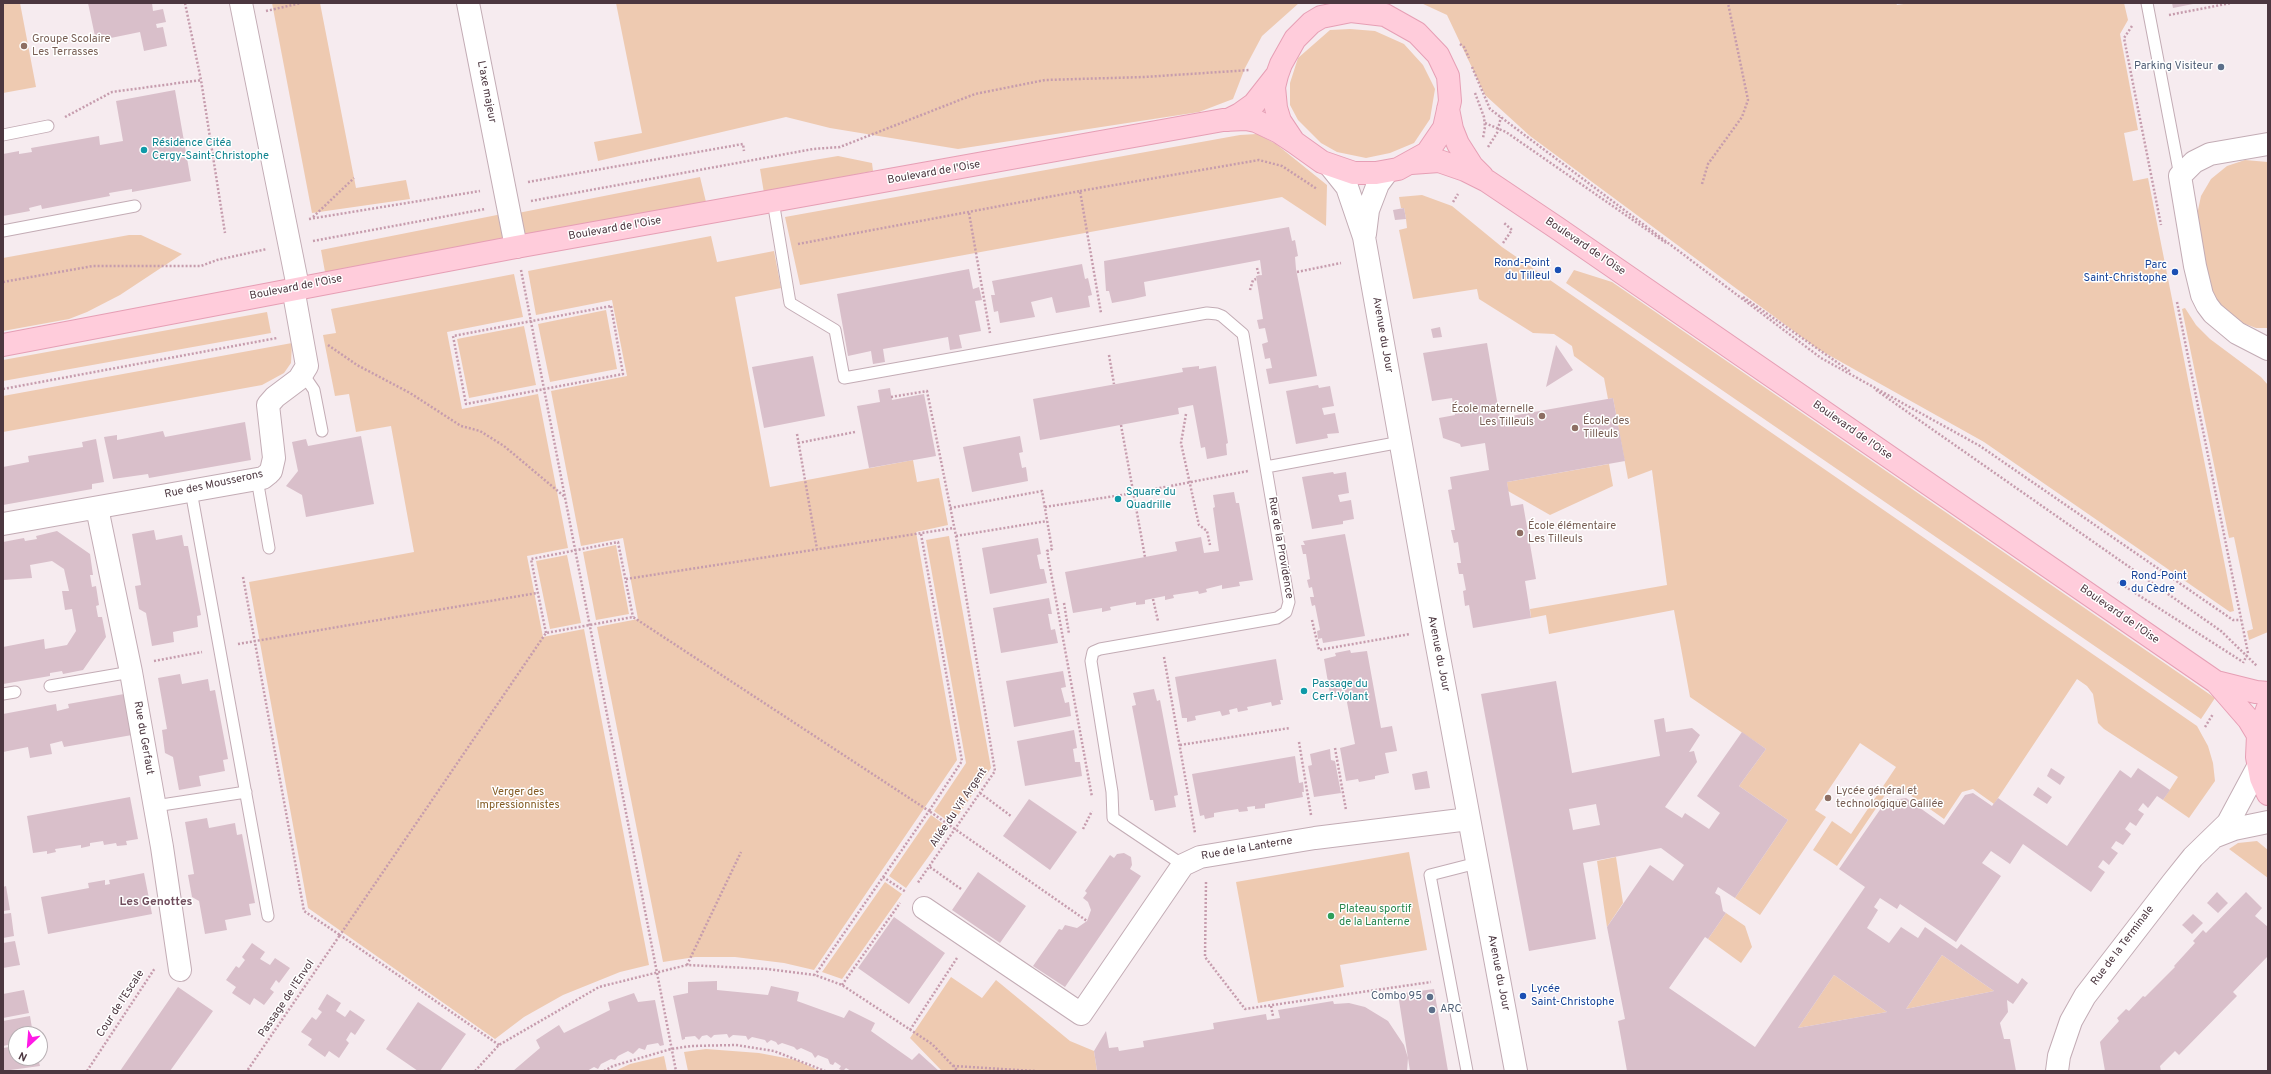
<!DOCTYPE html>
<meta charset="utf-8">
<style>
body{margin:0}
#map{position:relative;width:2271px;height:1074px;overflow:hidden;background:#f6ebef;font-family:Overpass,sans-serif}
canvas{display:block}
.frame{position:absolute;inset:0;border:4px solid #4c3740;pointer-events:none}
.north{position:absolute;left:8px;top:1026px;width:40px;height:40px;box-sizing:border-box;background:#fff;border:1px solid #b7afb3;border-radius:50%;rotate:206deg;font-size:11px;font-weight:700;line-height:16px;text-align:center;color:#4c3740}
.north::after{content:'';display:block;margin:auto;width:14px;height:18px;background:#ff19e6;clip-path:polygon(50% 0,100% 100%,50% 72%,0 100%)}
</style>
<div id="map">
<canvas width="2271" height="1074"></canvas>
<div class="frame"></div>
<div class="north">N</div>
</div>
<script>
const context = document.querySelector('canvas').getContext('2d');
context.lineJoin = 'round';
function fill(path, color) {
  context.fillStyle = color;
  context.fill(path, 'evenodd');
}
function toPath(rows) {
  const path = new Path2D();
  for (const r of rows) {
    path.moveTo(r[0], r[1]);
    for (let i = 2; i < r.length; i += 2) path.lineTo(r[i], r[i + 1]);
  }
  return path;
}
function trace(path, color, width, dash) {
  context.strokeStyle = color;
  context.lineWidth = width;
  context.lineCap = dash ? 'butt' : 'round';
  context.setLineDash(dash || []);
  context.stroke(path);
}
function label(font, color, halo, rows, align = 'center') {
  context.font = font + ' Overpass,sans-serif';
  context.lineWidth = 3;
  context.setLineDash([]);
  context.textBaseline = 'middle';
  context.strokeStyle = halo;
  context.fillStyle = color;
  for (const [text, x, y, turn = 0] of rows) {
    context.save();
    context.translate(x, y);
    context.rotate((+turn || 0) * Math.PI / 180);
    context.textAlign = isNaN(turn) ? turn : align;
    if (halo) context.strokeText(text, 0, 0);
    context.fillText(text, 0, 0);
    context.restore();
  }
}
fill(toPath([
 [3,3,20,3,36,87,3,93],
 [272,3,320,3,356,188,406,180,410,199,312,213],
 [616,3,1299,3,1262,36,1245,68,1233,99,1199,112,958,149,830,128,786,117,598,161,594,142,642,133],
 [1421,3,1896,3,1897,5,1910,3,2124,3,2128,20,2120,34,2138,130,2124,133,2133,181,2148,178,2234,611,2230,612,1984,442,1818,349,1530,136,1485,95,1447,15],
 [1350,29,1375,31,1404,44,1423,65,1435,89,1430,119,1414,143,1390,153,1366,158,1337,152,1321,143,1298,120,1290,105,1290,83,1298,58,1330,30],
 [1257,134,1276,144,1327,185,1326,226,1282,197,800,285,785,217,1240,135],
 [838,156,872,163,873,171,764,193,760,169],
 [2245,160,2268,162,2268,328,2256,328,2237,321,2216,301,2209,282,2197,215,2201,196,2211,179,2227,166],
 [700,177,706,202,523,235,518,213],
 [1422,195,1452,206,1502,247,2197,726,2208,746,2213,763,2215,781,2189,818,2163,800,2178,777,2104,729,2098,723,2093,694,2087,686,2077,679,1994,804,1973,789,1962,792,1944,819,1906,792,1885,795,1837,866,1813,850,1832,821,1851,834,1896,767,1860,743,1815,810,1826,817,1760,915,1735,898,1788,820,1739,786,1766,749,1690,697,1674,610,1549,634,1546,615,1531,618,1530,609,1667,585,1652,470,1628,479,1613,398,1608,399,1604,378,1574,356,1572,346,1554,334,1533,333,1479,299,1477,289,1413,299,1399,230,1407,228,1406,219,1404,208,1401,208,1399,197],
 [502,214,507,239,325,272,321,250],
 [129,235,141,235,182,254,120,295,87,312,69,319,3,331,3,258],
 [711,236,717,262,774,251,781,288,735,297,770,487,913,460,917,482,939,478,948,525,916,532,957,760,814,970,784,963,735,957,695,957,663,962,597,627,638,619,623,538,581,546,551,391,627,376,612,300,536,315,528,271],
 [1574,270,1612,282,2215,698,2201,719,1566,283],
 [514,274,523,317,447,332,462,409,538,394,568,548,527,556,543,637,584,629,649,965,620,972,563,995,524,1017,495,1039,308,908,249,582,414,552,391,426,356,432,349,394,335,396,323,335,336,333,331,309],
 [2185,308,2196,325,2210,339,2261,377,2268,385,2268,632,2249,640,2247,631,2253,629,2234,537,2229,538,2182,309],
 [606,310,617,369,550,382,538,324],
 [267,312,271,333,3,381,3,360],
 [524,326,536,385,469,398,457,339],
 [292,343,291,363,284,373,262,385,3,432,3,396],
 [1609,464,1613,486,1550,515,1508,491,1507,482],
 [949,536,991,768,952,824,934,811,966,763,926,540],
 [616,545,629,614,596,620,583,552],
 [567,555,581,623,550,629,536,561],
 [931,815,949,828,906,888,889,876],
 [2257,841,2268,850,2268,878,2229,849,2238,843],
 [1409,852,1427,950,1340,965,1344,987,1258,1003,1236,882],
 [1616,857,1623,903,1607,927,1597,861],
 [885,882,902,894,842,979,822,972],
 [1726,913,1745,926,1752,947,1741,963,1708,939],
 [1942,955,1994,991,1906,1009],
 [1834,975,1887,1012,1798,1028],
 [951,977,982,998,996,980,1070,1041,1094,1051,1097,1071,942,1071,910,1038],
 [706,1049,759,1053,796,1060,820,1071,688,1071,684,1052],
 [664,1056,667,1071,615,1071,630,1064]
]), '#eecab1');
fill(toPath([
 [88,3,152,3,153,11,163,9,166,22,156,24,157,28,163,27,167,46,144,51,140,32,96,41],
 [2172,3,2193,3,2193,4,2173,8],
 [175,90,191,181,132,192,132,189,109,193,110,196,42,209,41,205,29,208,30,211,3,216,3,154,19,151,19,154,32,152,31,148,99,136,100,145,123,141,116,101],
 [1404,208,1406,219,1395,220,1393,210],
 [1289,227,1292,241,1295,240,1298,256,1295,257,1296,269,1317,376,1269,384,1266,369,1272,368,1270,358,1265,359,1262,344,1268,342,1265,328,1259,329,1257,320,1263,319,1256,276,1262,275,1260,260,1144,282,1146,296,1133,299,1112,303,1109,291,1106,291,1104,261],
 [1082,264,1085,279,1088,278,1092,295,1088,296,1090,307,1056,313,1052,297,1031,302,1035,317,1000,323,998,311,994,312,991,295,995,295,992,281],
 [969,269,973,289,979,287,982,300,975,301,981,331,959,335,962,348,950,350,948,337,883,349,885,362,873,364,871,351,848,356,837,294],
 [1440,327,1442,337,1433,338,1431,329],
 [1487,343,1500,418,1613,398,1625,461,1507,482,1511,506,1523,504,1536,579,1525,581,1531,618,1473,628,1469,605,1465,606,1463,591,1466,590,1463,574,1459,574,1457,563,1461,563,1458,542,1454,543,1451,530,1455,530,1448,490,1452,489,1450,477,1489,470,1485,443,1461,447,1460,444,1443,438,1439,418,1455,415,1452,398,1432,401,1423,353],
 [1556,345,1573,370,1546,387],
 [813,356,825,416,764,428,752,367],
 [1199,366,1199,369,1216,366,1228,443,1226,444,1227,455,1207,459,1205,447,1201,448,1193,405,1178,408,1179,414,1040,440,1033,399,1183,372,1182,368],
 [1318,385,1319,388,1330,386,1334,406,1322,408,1324,415,1335,413,1339,433,1327,434,1328,438,1296,444,1286,391],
 [890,388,892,400,924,394,936,456,869,468,857,406,880,402,878,390],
 [245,422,251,460,149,478,148,474,113,479,104,437,117,435,117,440,163,431,165,437],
 [361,436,374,504,306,517,302,495,286,486,298,471,292,442,306,439,308,446],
 [1020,436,1023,452,1019,453,1022,468,1026,467,1028,481,972,492,963,447],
 [96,439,104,482,92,484,92,489,3,505,3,467,29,462,28,456,83,447,82,442],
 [1333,472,1334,474,1346,472,1349,493,1338,495,1340,502,1351,500,1354,519,1343,521,1343,524,1312,529,1302,477],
 [1234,492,1236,503,1239,503,1253,580,1239,582,1240,586,1222,589,1222,585,1206,589,1207,592,1199,594,1198,591,1173,595,1174,598,1165,600,1165,596,1145,600,1145,604,1136,605,1136,602,1110,607,1111,610,1102,612,1102,608,1073,613,1065,572,1177,551,1175,542,1201,537,1204,553,1219,551,1213,508,1215,507,1213,495],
 [154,530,156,540,182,535,184,546,188,546,201,615,197,616,198,627,173,632,174,642,152,646,146,613,139,609,135,586,141,585,132,534],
 [57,531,90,554,93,575,90,575,92,587,96,586,99,605,96,606,98,617,102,617,106,637,83,670,63,674,62,671,50,673,50,676,3,684,3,647,44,639,45,649,67,645,76,631,72,609,65,610,62,591,69,591,64,569,52,561,30,565,32,578,3,580,3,542,24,538,25,541,37,539,36,536],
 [1345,534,1365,636,1323,643,1322,638,1318,639,1317,631,1320,630,1315,605,1312,606,1311,602,1310,597,1314,597,1312,587,1309,588,1307,580,1310,579,1306,554,1303,554,1301,545,1305,545,1303,541],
 [1038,538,1041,554,1037,555,1040,569,1044,569,1047,583,990,594,982,548],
 [1049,598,1052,614,1048,614,1051,630,1055,629,1058,643,1001,653,993,608],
 [1350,650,1351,653,1367,651,1381,728,1392,726,1397,751,1385,753,1389,773,1375,776,1375,779,1359,782,1358,779,1346,781,1340,748,1355,744,1345,692,1330,694,1324,659,1336,656,1335,653],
 [1276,659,1283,700,1280,700,1281,704,1272,706,1271,702,1247,707,1248,710,1238,712,1237,708,1229,710,1230,714,1222,716,1220,711,1195,716,1196,720,1187,722,1187,718,1182,718,1175,677],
 [1063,671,1066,687,1061,688,1065,703,1069,702,1071,716,1014,727,1006,681],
 [180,674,182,684,208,679,210,691,215,690,228,759,223,760,225,771,199,776,201,786,179,790,173,757,165,753,162,730,167,729,158,678],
 [1556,681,1572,773,1660,756,1654,720,1664,718,1666,732,1692,728,1700,735,1689,752,1694,751,1697,762,1665,807,1682,818,1685,813,1709,829,1720,813,1697,796,1742,732,1766,749,1739,786,1788,820,1735,898,1718,887,1715,893,1720,896,1723,911,1726,913,1708,939,1705,937,1669,988,1755,1047,1865,887,1839,869,1886,801,1906,798,1944,825,1965,795,1973,793,1992,806,1998,798,2067,846,2120,770,2131,778,2138,768,2170,790,2163,800,2157,796,2148,808,2143,803,2138,810,2144,814,2136,826,2130,822,2125,829,2131,834,2123,845,2116,841,2111,848,2118,853,2109,865,2103,860,2098,867,2105,872,2091,892,2023,844,2010,864,1991,851,1982,863,2001,876,1956,942,1900,904,1897,909,1880,898,1874,907,1878,910,1867,928,1889,943,1901,927,1918,938,1925,927,1957,949,1961,944,2018,984,2022,978,2028,983,2013,1004,2007,1000,2008,1012,2000,1023,2004,1039,2010,1039,2016,1071,1627,1071,1618,1021,1625,1019,1607,927,1650,865,1673,881,1684,865,1661,848,1583,863,1596,939,1529,951,1481,694],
 [1596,804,1600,825,1573,830,1569,809],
 [1942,955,1994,991,1906,1009],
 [1834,975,1887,1012,1798,1028],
 [1154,689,1157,701,1160,700,1178,795,1174,796,1176,807,1155,811,1153,800,1150,800,1132,706,1136,705,1133,693],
 [124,694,132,735,64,747,62,741,50,744,52,754,30,758,28,747,3,752,3,714,56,704,57,711,69,708,68,704],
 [1074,730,1077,748,1073,749,1075,762,1080,762,1082,776,1025,786,1017,741],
 [1330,749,1331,760,1335,761,1341,793,1314,797,1308,766,1312,765,1310,754],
 [1295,756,1299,783,1303,782,1304,792,1302,792,1303,797,1265,804,1265,808,1255,809,1255,806,1247,807,1248,811,1239,812,1238,809,1225,811,1214,813,1214,817,1205,819,1204,815,1200,816,1192,774],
 [2051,768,2065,777,2060,785,2047,776],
 [1427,771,1430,788,1415,790,1412,774],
 [2038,787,2052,797,2047,804,2033,795],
 [130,797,138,839,126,841,127,845,117,846,116,843,104,845,103,841,90,843,90,846,81,848,81,845,55,849,56,852,47,854,47,851,33,853,27,816],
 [1029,799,1077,832,1050,870,1003,836],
 [207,818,209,828,235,823,237,835,242,834,255,903,249,904,251,915,225,920,227,930,205,934,199,901,192,897,188,875,194,874,185,822],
 [1124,853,1131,857,1132,865,1130,869,1141,876,1065,987,1033,966,1059,929,1062,930,1065,925,1077,928,1087,921,1091,910,1088,902,1083,898,1087,893,1085,891,1110,855,1114,858,1117,854],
 [978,872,1026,906,1000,943,952,910],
 [144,873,152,914,48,934,41,897,89,888,88,883,105,880,105,885,110,884,109,880],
 [6,886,10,910,3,911,3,887],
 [2217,892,2228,903,2218,913,2207,903],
 [2246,892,2262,908,2255,916,2268,927,2268,956,2233,992,2237,996,2179,1055,2175,1051,2160,1066,2161,1071,2105,1071,2100,1042,2119,1021,2117,1018,2126,1009,2129,1011,2143,996,2145,997,2175,967,2174,966,2195,943,2193,941,2203,930,2206,933],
 [11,913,14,936,3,938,3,914],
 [2193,914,2203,923,2192,934,2182,925],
 [894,917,945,953,909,1004,858,968],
 [15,941,20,965,3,968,3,943],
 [252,943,265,952,260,959,270,965,275,958,290,968,279,983,276,980,270,989,274,992,264,1005,254,998,250,1005,232,993,236,987,226,980,236,966,239,968,245,960,242,957],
 [717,981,717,990,768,995,771,986,799,992,797,1001,844,1018,849,1010,875,1023,871,1031,912,1060,919,1053,939,1071,851,1071,846,1068,843,1071,839,1069,841,1066,835,1062,833,1065,830,1064,828,1059,818,1055,815,1058,812,1053,801,1048,797,1050,794,1047,782,1043,778,1045,776,1042,771,1040,767,1043,765,1040,752,1037,748,1040,746,1036,733,1035,729,1038,727,1034,714,1035,711,1038,707,1035,702,1036,699,1040,695,1036,685,1037,685,1039,682,1040,673,996,688,993,688,982],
 [178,987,213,1011,170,1071,120,1071],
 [1434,989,1448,1071,1410,1071,1398,994],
 [24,990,29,1013,3,1018,3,994],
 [634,993,638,1002,655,1000,664,1045,660,1046,658,1043,647,1045,645,1050,639,1048,633,1054,628,1051,618,1056,615,1060,611,1059,601,1064,598,1069,594,1067,587,1071,513,1071,540,1048,536,1040,559,1025,564,1033,610,1010,608,1002],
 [327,994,341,1003,336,1011,345,1017,350,1010,365,1020,355,1035,351,1032,346,1040,349,1043,339,1058,329,1051,325,1057,308,1045,312,1039,301,1032,312,1017,316,1020,322,1012,318,1009],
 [1333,1001,1334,1004,1349,1003,1365,1007,1388,1021,1404,1045,1408,1058,1407,1071,1097,1071,1094,1051,1106,1031,1109,1048,1118,1047,1119,1051,1144,1047,1143,1041,1214,1029,1213,1023,1266,1014,1267,1020,1280,1018,1278,1010],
 [418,1002,466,1034,440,1071,418,1071,386,1049],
 [30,1016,33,1034,16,1034,16,1043,3,1046,3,1021],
 [16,1046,16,1058,38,1058,40,1066,3,1071,3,1048]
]), '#d9bfca');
const lane = toPath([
 [2147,3,2180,176],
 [3,135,48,126],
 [773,201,790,303,835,330,844,378,1207,313,1217,314,1222,316,1243,334,1289,602,1286,612,1277,618,1100,649,1093,652,1091,661,1112,792,1113,818,1183,865],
 [3,231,135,206],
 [303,374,314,390,322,431],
 [1266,467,1401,442],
 [257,479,269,548],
 [191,491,268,916],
 [50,686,131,672],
 [3,694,15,692],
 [155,806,246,792],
 [1467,1071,1430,875,1477,863]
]);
const street = toPath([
 [241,3,298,287],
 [468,3,516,247],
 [2268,144,2210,154,2194,162,2180,176,2195,266,2202,295,2207,305,2213,313,2237,333,2268,349],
 [1331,167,1347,187,1364,237,1434,630,1516,1071],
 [1365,234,1368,210,1378,184,1387,172],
 [97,508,131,672,162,847,180,970],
 [3,524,263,478,268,474,271,471,274,458,268,405,275,397,299,379,307,366,293,288],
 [2216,836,2234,829,2268,822],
 [924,908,1081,1014,1183,865,1200,857,1315,838,1469,819],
 [2057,1071,2059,1056,2071,1021,2085,996,2173,882,2193,857,2228,823,2258,767]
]);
const secondary = toPath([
 [1351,11,1385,15,1417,33,1438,55,1448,76,1450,101,1444,128,1427,153,1398,169,1376,173,1354,173,1322,162,1294,142,1280,121,1276,108,1274,87,1277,75,1281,64,1295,39,1311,23,1321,17,1351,11],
 [1448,109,1452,129,1458,144,1472,166,1482,176],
 [1228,120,1240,114,1254,104,1276,76],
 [1411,163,1439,161,1465,170,1487,181,1557,228,2216,682,2249,720,2258,735],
 [3,345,516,247,1223,120,1246,119,1256,121,1279,132,1294,142],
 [2216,682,2256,692,2268,693],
 [2268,707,2258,735,2257,757,2261,778,2268,794]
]);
trace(lane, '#c3acb5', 13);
trace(street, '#c3acb5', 24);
trace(secondary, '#e69fb5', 24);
trace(toPath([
 [185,3,201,80,225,233],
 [266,11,301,3],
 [2169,15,2231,3],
 [2132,26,2124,38,2161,225],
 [1460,44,1464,47,1469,58],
 [1472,67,1490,109,1821,358,1980,446,2233,620,2241,620],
 [1475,93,1484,117,1485,127,1483,138],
 [65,117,112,92,201,80],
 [1485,123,1506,132,1666,243],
 [1488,147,1497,133,1501,117],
 [528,182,743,144,744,151],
 [1702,184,1708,164,1742,117,1748,100,1728,3],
 [1080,191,1259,160,1282,166,1317,189],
 [531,201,813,149,840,147,975,94,1045,80,1144,77,1250,70],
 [1453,202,1458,194],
 [969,213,990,333],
 [313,217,354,178],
 [309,219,480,191],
 [313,241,485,209],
 [1503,243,1512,230,1504,223],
 [798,244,1080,191,1101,313],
 [1257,268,1259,276],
 [521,270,676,1071],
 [1297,272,1341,263],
 [3,282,93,266,201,266,217,260,267,249],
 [1250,290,1253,280,1256,279],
 [1743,297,1851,372],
 [2177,302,2248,653,2243,663],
 [611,306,623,374,466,404,453,336,611,306],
 [328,345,357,365,410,393,461,426,480,431,504,446,565,497],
 [1109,355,1114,384],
 [3,389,277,338],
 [1876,390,2221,631,2257,666],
 [891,397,927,391,956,536,995,771,917,884],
 [1186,414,1181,443,1199,525,1207,531,1210,545],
 [1121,425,1145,557],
 [797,434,817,549],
 [798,443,855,432],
 [1045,507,1134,493,1248,471],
 [950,508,1042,491,1052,549,1047,551,1092,797],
 [921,534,962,761,929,811,1087,921],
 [956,536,1047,521],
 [243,577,304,911,340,935,247,1071],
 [626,579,954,528],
 [2118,582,2243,662],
 [1153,599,1158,621],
 [1064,603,1069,634],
 [1312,620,1319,650,1410,634],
 [546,633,531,559,618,542,633,617],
 [238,644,537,593],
 [1164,657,1195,833],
 [154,661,202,652],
 [2205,727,2213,714],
 [1299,742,1311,815],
 [1180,745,1290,728],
 [1335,748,1346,810],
 [980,793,1011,816],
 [1083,829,1092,811],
 [930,867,961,889],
 [883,877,906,892],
 [1206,882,1205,957,1245,1009,1431,982],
 [687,965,741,852],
 [842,985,900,903],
 [1271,1006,1273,1016],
 [910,1030,957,958],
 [499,1045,340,935,546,633,633,617,929,811,815,975],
 [953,1066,1035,1071],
 [87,1071,155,968],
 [475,1071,499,1045,599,987,687,965,768,969,815,975,842,985,932,1044,958,1071],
 [604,1071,613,1066,671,1049,691,1046,736,1045,774,1051,825,1071]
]), '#c69cad', 2.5, [2, 2]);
trace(lane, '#fff', 11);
trace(street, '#fff', 22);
trace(secondary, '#ffccdb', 22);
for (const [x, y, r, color] of [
 [24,46,4,"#8d6e63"],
 [2221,67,4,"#5c6f8a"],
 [144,150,4,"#0f9aa8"],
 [1558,270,4,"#1a4fb4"],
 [2175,272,4,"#1a4fb4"],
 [1542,416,4,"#8d6e63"],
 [1575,428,4,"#8d6e63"],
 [1118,499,4,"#0f9aa8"],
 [1520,533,4,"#8d6e63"],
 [2123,583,4,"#1a4fb4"],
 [1304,691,4,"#0f9aa8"],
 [1828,798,4,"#8d6e63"],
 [1331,916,4,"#2e9e5b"],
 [1523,996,4,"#1a4fb4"],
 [1430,997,4,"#5c6f8a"],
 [1432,1010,4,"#5c6f8a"]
]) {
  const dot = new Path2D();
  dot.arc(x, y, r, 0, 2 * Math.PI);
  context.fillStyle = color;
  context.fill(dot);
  trace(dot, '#fff', 1.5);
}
label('11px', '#785e54', '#fff', [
 ["Groupe Scolaire",32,40],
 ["Les Terrasses",32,53],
 ["École maternelle",1534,410,"right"],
 ["Les Tilleuls",1534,423,"right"],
 ["École des",1583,422],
 ["Tilleuls",1583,435],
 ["École élémentaire",1528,527],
 ["Les Tilleuls",1528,540],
 ["Lycée général et",1836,792],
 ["technologique Galilée",1836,805]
], 'left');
label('11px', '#4e5e75', '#fff', [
 ["Parking Visiteur",2213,67],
 ["Combo 95",1422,997],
 ["ARC",1440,1010,"left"]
], 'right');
label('11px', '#4c3740', '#fff', [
 ["L'axe majeur",486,92,79],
 ["Boulevard de l'Oise",934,173,-10],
 ["Boulevard de l'Oise",615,229,-10],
 ["Boulevard de l'Oise",1585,247,34],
 ["Boulevard de l'Oise",296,288,-11],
 ["Avenue du Jour",1382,335,80],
 ["Boulevard de l'Oise",1852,431,35],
 ["Rue des Mousserons",214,485,-12],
 ["Rue de la Providence",1280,548,80],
 ["Boulevard de l'Oise",2119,615,35],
 ["Avenue du Jour",1438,654,79],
 ["Rue du Gerfaut",143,738,80],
 ["Allée du Vif Argent",959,808,-56],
 ["Rue de la Lanterne",1247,849,-10],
 ["Rue de la Terminale",2123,946,-53],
 ["Avenue du Jour",1498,973,79],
 ["Passage de l'Envol",287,999,-56],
 ["Cour de l'Escale",121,1004,-57]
]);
label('11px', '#0d838f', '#fff', [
 ["Résidence Citéa",152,144],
 ["Cergy-Saint-Christophe",152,157],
 ["Square du",1126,493],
 ["Quadrille",1126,506],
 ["Passage du",1312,685],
 ["Cerf-Volant",1312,698]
], 'left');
label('11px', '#164399', '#fff', [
 ["Rond-Point",1550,264],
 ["du Tilleul",1550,277],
 ["Parc",2167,266],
 ["Saint-Christophe",2167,279],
 ["Rond-Point",2131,577,"left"],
 ["du Cèdre",2131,590,"left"],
 ["Lycée",1531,990,"left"],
 ["Saint-Christophe",1531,1003,"left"]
], 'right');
label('11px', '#845c24', '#fff', [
 ["Verger des",518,793],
 ["Impressionnistes",518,806]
]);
label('11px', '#27864d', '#fff', [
 ["Plateau sportif",1339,910],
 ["de la Lanterne",1339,923]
], 'left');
label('bold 12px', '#704e5d', '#fff', [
 ["Les Genottes",156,903]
]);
</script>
